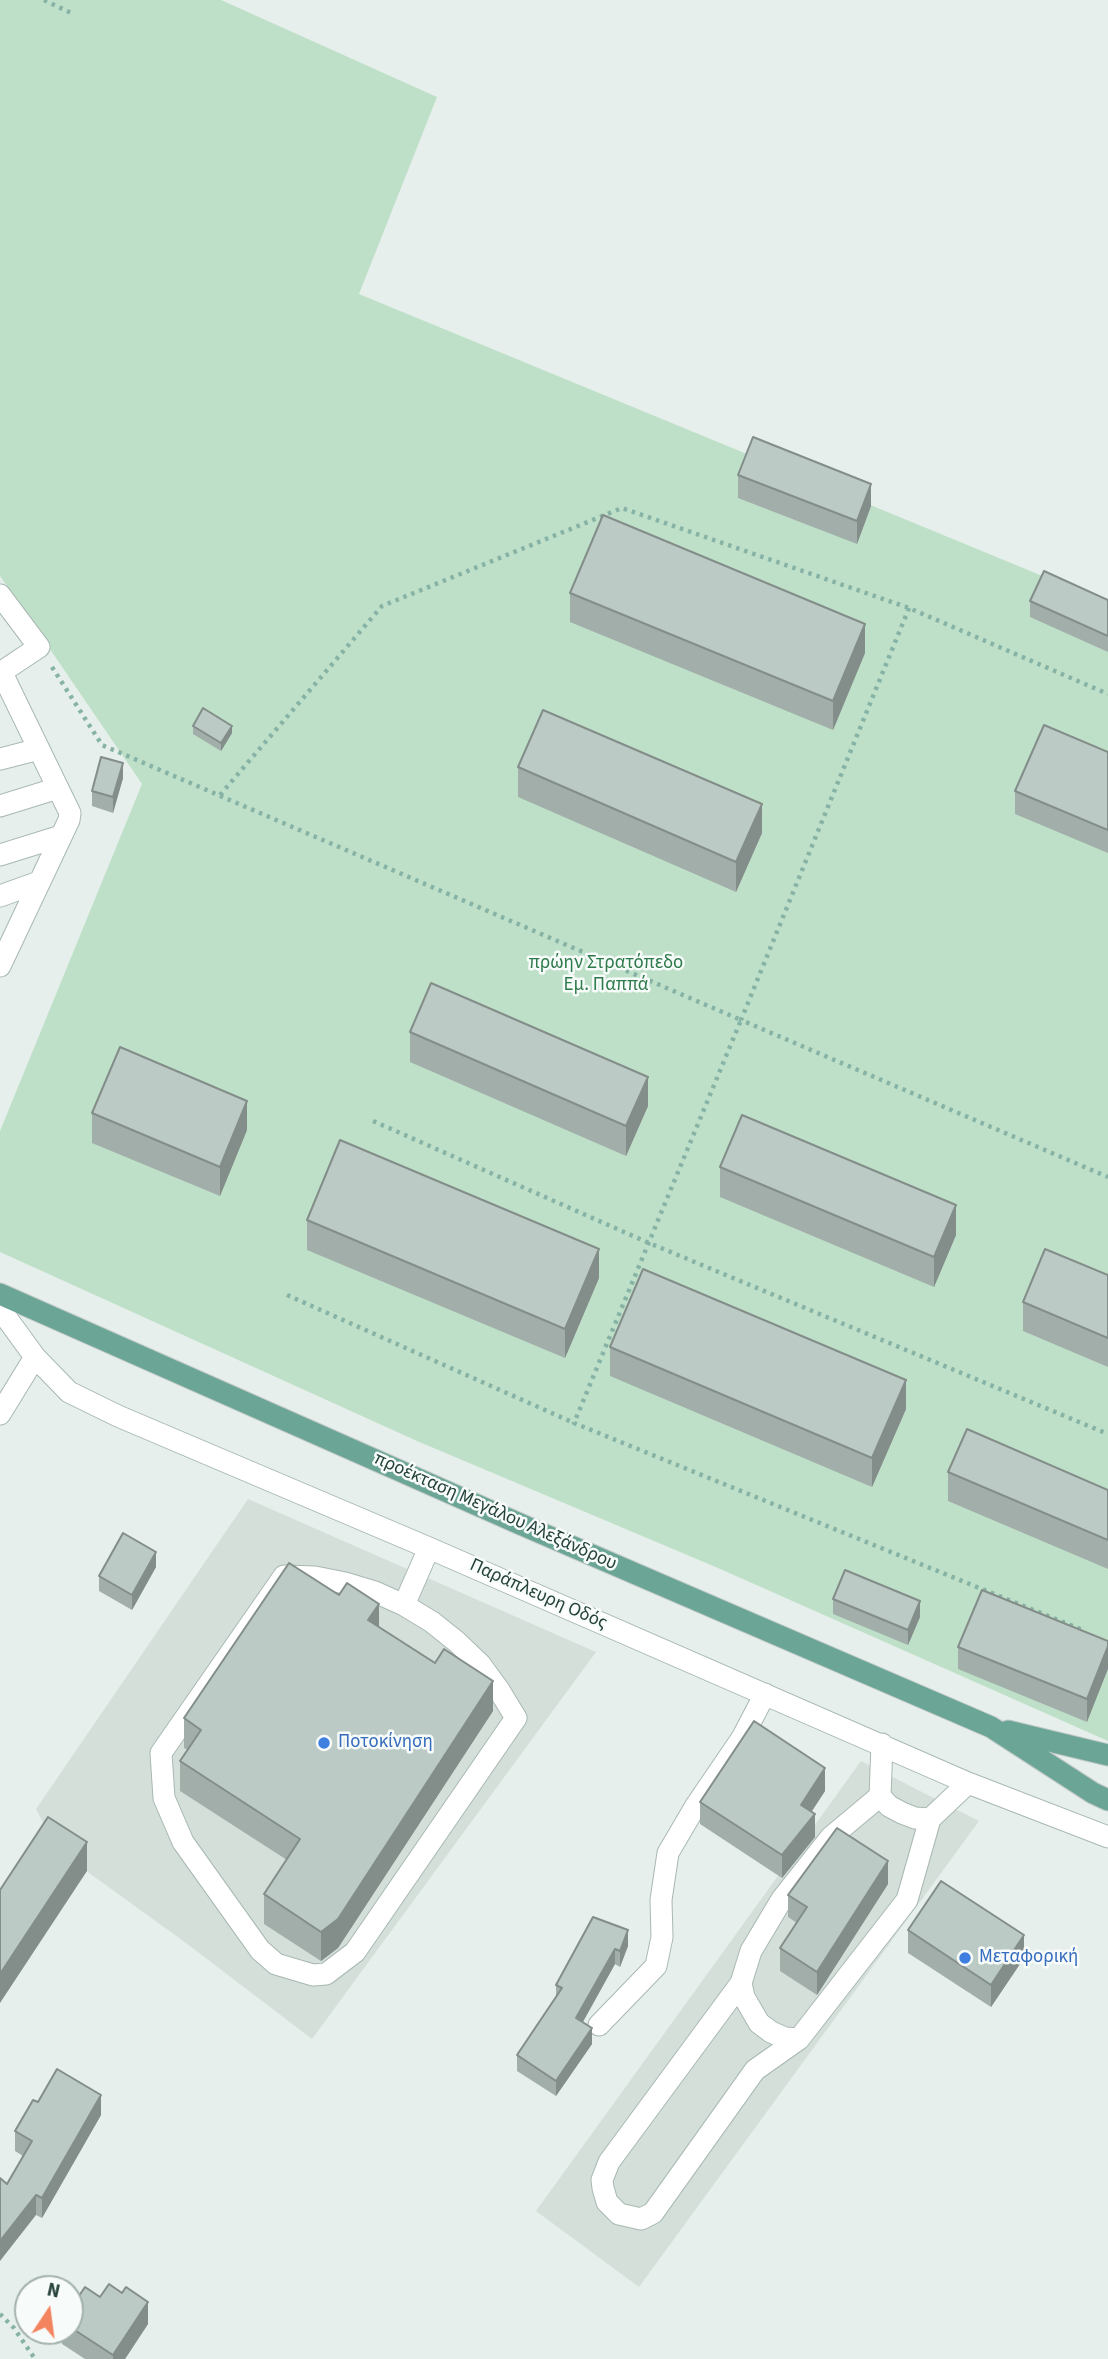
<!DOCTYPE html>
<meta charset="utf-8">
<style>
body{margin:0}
#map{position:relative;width:1108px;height:2359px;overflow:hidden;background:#e6efeb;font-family:"Source Sans 3",sans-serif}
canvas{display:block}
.north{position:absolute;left:14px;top:2275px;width:70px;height:70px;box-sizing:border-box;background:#f7fbf9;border:2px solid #a3b1ad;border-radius:50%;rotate:13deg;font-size:19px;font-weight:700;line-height:28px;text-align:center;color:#24423a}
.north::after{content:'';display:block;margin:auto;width:24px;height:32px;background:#f4845f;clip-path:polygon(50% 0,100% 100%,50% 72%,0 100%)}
</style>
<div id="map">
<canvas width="1108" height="2359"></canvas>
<div class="north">N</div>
</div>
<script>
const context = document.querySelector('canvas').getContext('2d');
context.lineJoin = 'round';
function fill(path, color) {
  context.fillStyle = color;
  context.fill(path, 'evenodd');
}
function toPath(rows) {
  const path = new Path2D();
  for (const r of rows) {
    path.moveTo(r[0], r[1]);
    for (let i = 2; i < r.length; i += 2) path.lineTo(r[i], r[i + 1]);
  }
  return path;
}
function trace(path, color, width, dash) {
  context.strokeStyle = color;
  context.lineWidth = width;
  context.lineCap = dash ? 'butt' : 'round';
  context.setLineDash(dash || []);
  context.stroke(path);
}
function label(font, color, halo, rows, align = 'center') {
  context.font = font + ' "Source Sans 3",sans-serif';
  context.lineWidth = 5;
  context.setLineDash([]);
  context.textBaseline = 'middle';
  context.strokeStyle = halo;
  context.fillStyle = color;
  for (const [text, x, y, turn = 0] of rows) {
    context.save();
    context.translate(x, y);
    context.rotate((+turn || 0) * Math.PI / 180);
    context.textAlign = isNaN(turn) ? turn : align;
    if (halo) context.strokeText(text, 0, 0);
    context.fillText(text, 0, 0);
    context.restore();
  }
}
fill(toPath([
 [248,1499,596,1652,312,2039,186,1943,78,1865,48,1832,36,1809],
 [861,1761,979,1821,639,2287,536,2211]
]), '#d4dfda');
fill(toPath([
 [0,0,221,0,437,97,359,294,1108,603,1108,1741,718,1568,417,1441,0,1252,0,1131,142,784,0,576]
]), '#bfe0c8');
const minor = toPath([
 [0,595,39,647,0,673],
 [0,759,39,749],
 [0,806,58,788],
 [0,855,61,836],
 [0,896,39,882],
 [0,966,69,820,70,813,2,673],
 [0,1309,35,1357,69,1392,118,1416,429,1548,968,1783,1108,1837],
 [0,1414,35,1357],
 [284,1576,315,1577,345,1583,375,1592,404,1605,432,1622,457,1642,480,1664,499,1690,516,1718,355,1952,326,1974,313,1975,276,1964,260,1950,183,1842,164,1798,161,1753,284,1576],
 [404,1605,429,1548],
 [882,1744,880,1796,831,1837,782,1899,751,1951,741,1983,609,2162,602,2180,603,2188,607,2202,619,2214,641,2219,653,2213,755,2070,799,2039,907,1900,930,1819,968,1783],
 [880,1796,889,1806,902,1813,915,1818,930,1819],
 [741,1983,744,1997,759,2023,771,2032,785,2038,799,2039],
 [599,2025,656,1966,662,1937,661,1900,668,1853,695,1807,742,1738,765,1694]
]);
const major = toPath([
 [0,1294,520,1524,991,1727,1093,1793,1108,1800],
 [1008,1731,1108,1755]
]);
trace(minor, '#a8b8b2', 23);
trace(major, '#c2cac8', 23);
trace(toPath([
 [44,0,71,13],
 [909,608,741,1020,1108,1177],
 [52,667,102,745,741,1020,574,1423,1085,1631],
 [220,795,382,606,622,508,909,608,1108,694],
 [373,1121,649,1243,1108,1434],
 [287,1295,574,1423],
 [0,2314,14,2328,35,2359]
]), '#86b3a5', 4.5, [3.5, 5]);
trace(minor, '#fff', 21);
trace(major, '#6aa596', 21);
fill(toPath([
 [738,475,871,506,857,544,738,498],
 [570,593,865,653,833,730,570,622],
 [1108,600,1108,652,1030,617,1030,601],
 [193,726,232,733,221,751,193,734],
 [1108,752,1108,853,1015,814,1015,791],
 [518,767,762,833,736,892,518,797],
 [123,778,113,813,92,806,92,791],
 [410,1032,648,1106,626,1156,410,1062],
 [92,1113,247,1130,220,1196,92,1143],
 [720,1167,956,1235,934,1287,720,1197],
 [307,1220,599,1278,565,1358,307,1250],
 [1108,1275,1108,1367,1023,1331,1023,1302],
 [610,1347,906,1409,872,1487,610,1376],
 [948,1472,1108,1490,1108,1569,948,1501],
 [156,1567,132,1610,99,1591,99,1576],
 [833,1599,920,1617,908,1645,833,1614],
 [379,1627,493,1711,338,1948,321,1961,264,1924,264,1894,287,1860,180,1791,180,1761,188,1750,184,1748,184,1718],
 [1108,1641,1087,1722,958,1669,958,1647],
 [825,1791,811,1812,815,1837,782,1878,700,1824,700,1802],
 [888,1884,817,1995,780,1971,780,1948,797,1923,788,1917,788,1895],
 [593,1917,628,1946,620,1967,615,1964,583,2022,592,2044,556,2096,517,2071,517,2055,556,1997,556,1985],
 [908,1930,1024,1958,991,2007,908,1953],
 [38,2102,101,2115,42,2218,36,2215,7,2184,23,2156,15,2151,15,2131],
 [100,2297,148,2324,125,2359,85,2359,62,2344,62,2331,70,2331,70,2309]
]), '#a1aea9');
fill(toPath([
 [871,484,871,506,857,544,857,521],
 [865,624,865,653,833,730,833,701],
 [232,726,232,733,221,751,221,743],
 [123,763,123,778,113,813,113,797],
 [762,804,762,833,736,892,736,862],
 [648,1077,648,1106,626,1156,626,1126],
 [247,1101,247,1130,220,1196,220,1167],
 [956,1205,956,1235,934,1287,934,1257],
 [599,1249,599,1278,565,1358,565,1329],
 [906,1380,906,1409,872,1487,872,1458],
 [156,1552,156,1567,132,1610,132,1595],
 [920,1601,920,1617,908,1645,908,1630],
 [379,1604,379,1633,368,1620],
 [1108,1646,1108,1669,1087,1722,1087,1699],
 [493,1681,493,1711,338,1948,321,1961,321,1932],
 [825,1768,825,1791,801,1828,801,1805],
 [815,1814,815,1837,782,1878,782,1855],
 [87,1842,87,1871,0,2003,0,1974],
 [888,1861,888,1884,817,1995,817,1972],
 [628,1930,628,1946,620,1967,620,1951],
 [1024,1935,1024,1958,991,2007,991,1985],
 [615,1949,615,1964,576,2034,576,2018],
 [592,2028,592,2044,556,2096,556,2081],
 [101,2095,101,2115,42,2218,42,2198],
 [36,2195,36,2215,0,2261,0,2241],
 [148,2302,148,2324,125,2359,113,2359,113,2355]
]), '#838d89');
const building = toPath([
 [753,437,871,484,857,521,738,475,753,437],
 [603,515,865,624,833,701,570,593,603,515],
 [1044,571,1108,600,1108,636,1030,601,1044,571],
 [203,708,232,726,221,743,193,726,203,708],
 [543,710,762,804,736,862,518,767,543,710],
 [1044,725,1108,752,1108,830,1015,791,1044,725],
 [101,757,123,763,113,797,92,791,101,757],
 [431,983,648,1077,626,1126,410,1032,431,983],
 [120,1047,247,1101,220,1167,92,1113,120,1047],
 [742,1115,956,1205,934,1257,720,1167,742,1115],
 [340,1140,599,1249,565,1329,307,1220,340,1140],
 [1045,1249,1108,1275,1108,1338,1023,1302,1045,1249],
 [643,1269,906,1380,872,1458,610,1347,643,1269],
 [967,1429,1108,1490,1108,1540,948,1472,967,1429],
 [123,1533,156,1552,132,1595,99,1576,123,1533],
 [289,1563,339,1595,347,1583,379,1604,368,1620,435,1663,444,1649,493,1681,338,1919,321,1932,264,1894,300,1839,180,1761,201,1730,184,1718,289,1563],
 [845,1570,920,1601,908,1630,833,1599,845,1570],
 [982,1590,1108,1641,1108,1646,1087,1699,958,1647,982,1590],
 [754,1721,825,1768,801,1805,815,1814,782,1855,700,1802,754,1721],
 [48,1817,87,1842,0,1974,0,1890,48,1817],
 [837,1828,888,1861,817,1972,780,1948,807,1907,788,1895,837,1828],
 [941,1881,1024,1935,991,1985,908,1930,941,1881],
 [593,1917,628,1930,620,1951,615,1949,576,2018,592,2028,556,2081,517,2055,562,1988,556,1985,593,1917],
 [57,2069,101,2095,42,2198,36,2195,0,2241,0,2178,7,2184,32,2141,15,2131,33,2100,38,2102,57,2069],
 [109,2284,122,2293,126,2287,148,2302,113,2355,70,2327,70,2309,85,2287,100,2297,109,2284]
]);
fill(building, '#bbcac4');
trace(building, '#838d89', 2);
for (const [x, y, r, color] of [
 [324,1743,7,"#3f7fe0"],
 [965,1958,7,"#3f7fe0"]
]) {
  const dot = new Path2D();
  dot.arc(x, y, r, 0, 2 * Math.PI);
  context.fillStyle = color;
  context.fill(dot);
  trace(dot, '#f7fbf9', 2.5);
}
label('19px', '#2d7a4b', '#f7fbf9', [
 ["πρώην Στρατόπεδο",606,964],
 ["Εμ. Παππά",606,986]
]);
label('19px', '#24423a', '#f7fbf9', [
 ["προέκταση Μεγάλου Αλεξάνδρου",495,1512,24],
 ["Παράπλευρη Οδός",538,1595,24]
]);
label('19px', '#366cbe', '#f7fbf9', [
 ["Ποτοκίνηση",338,1743],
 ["Μεταφορική",979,1958]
], 'left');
</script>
